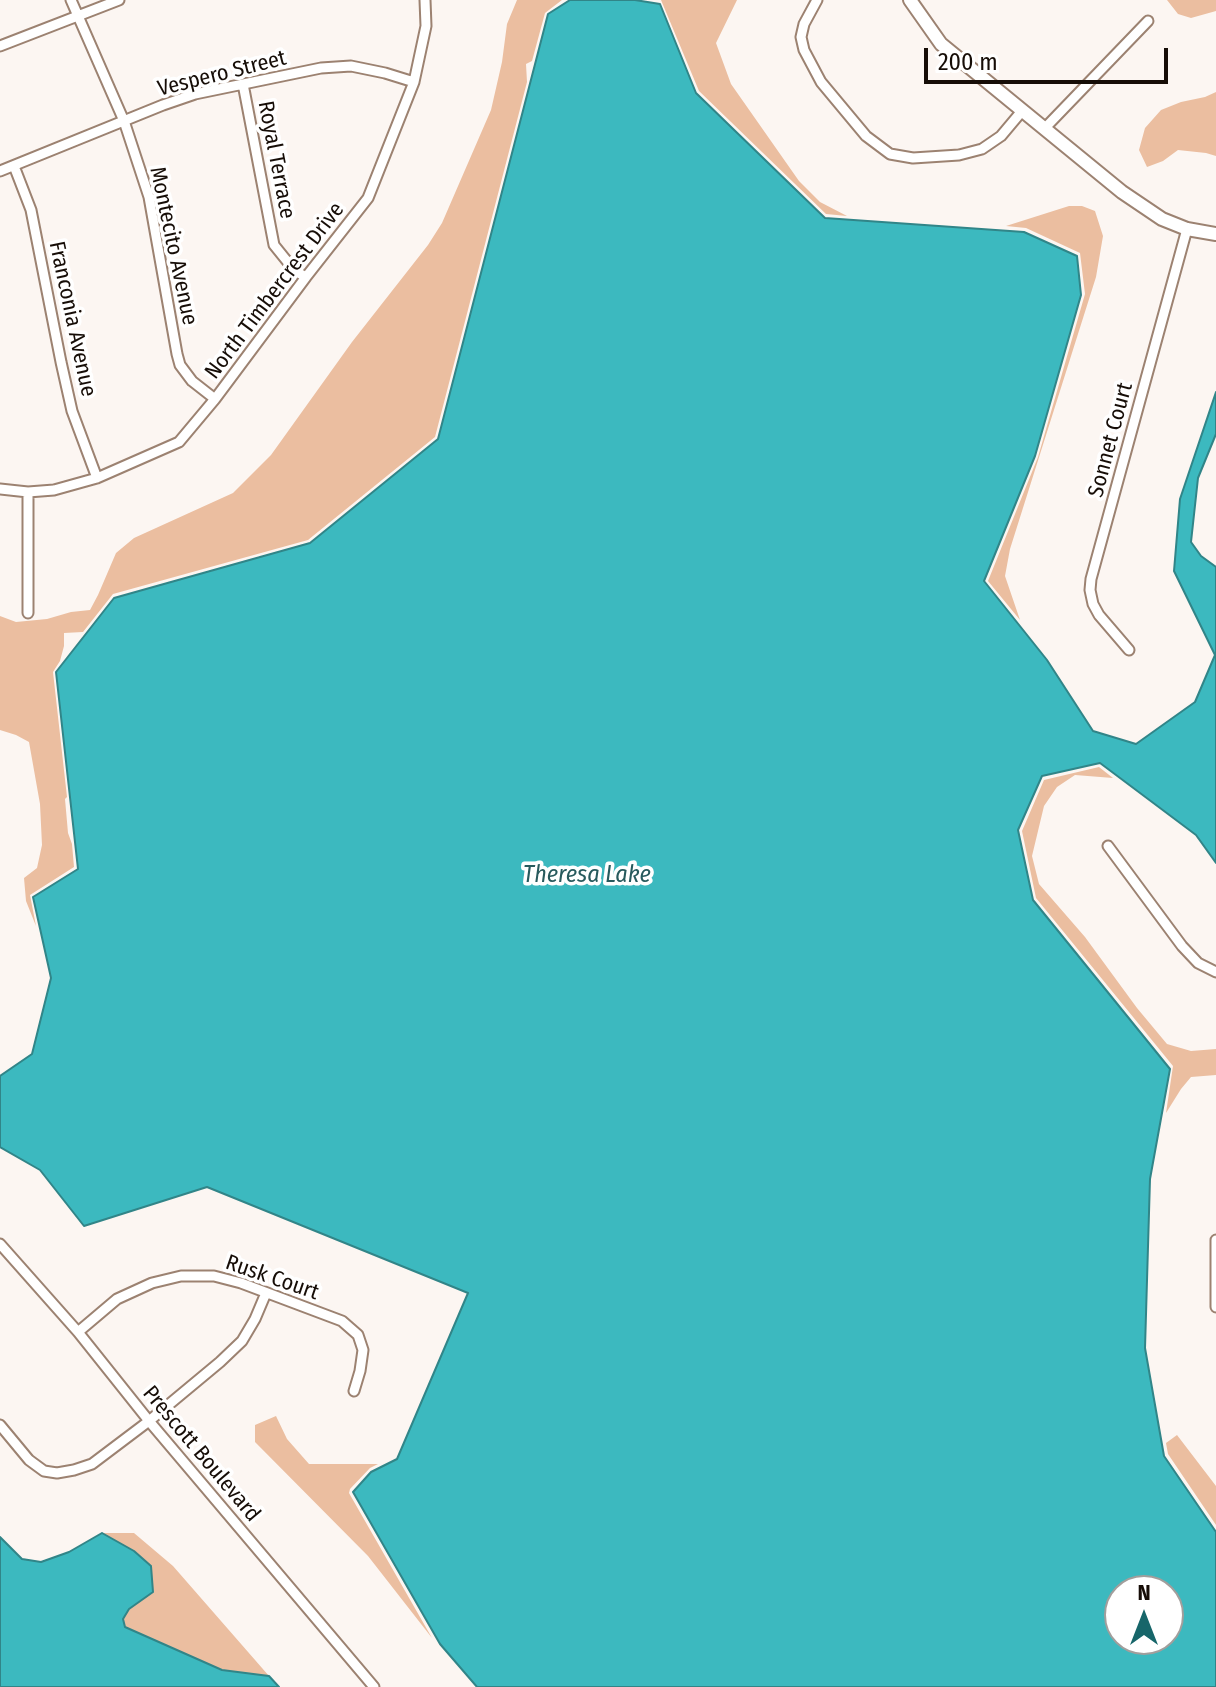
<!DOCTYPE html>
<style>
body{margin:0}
#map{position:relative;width:1216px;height:1687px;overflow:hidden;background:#fcf6f2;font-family:"Fira Sans Condensed",sans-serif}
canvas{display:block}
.north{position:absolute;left:1104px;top:1575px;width:80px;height:80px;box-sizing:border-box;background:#fff;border:2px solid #a29e9c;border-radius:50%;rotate:0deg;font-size:22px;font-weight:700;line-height:32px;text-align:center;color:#160d07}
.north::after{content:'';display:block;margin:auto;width:28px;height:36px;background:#17666a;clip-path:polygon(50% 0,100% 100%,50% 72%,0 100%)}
.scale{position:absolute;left:924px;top:48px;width:244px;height:36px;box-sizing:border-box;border:4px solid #160d07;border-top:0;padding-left:10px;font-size:24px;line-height:28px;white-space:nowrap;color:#160d07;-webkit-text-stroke:6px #fff;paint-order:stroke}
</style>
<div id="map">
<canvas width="1216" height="1687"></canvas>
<div class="north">N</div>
<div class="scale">200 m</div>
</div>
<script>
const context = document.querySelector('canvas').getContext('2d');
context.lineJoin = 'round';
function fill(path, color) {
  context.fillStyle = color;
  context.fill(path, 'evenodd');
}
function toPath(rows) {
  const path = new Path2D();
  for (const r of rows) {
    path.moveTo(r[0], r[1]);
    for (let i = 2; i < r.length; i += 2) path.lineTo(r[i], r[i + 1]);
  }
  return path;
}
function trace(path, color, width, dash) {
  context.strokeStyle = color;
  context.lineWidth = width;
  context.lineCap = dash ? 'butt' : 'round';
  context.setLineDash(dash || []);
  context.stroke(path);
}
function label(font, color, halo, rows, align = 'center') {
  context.font = font + ' "Fira Sans Condensed",sans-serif';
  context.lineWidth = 7;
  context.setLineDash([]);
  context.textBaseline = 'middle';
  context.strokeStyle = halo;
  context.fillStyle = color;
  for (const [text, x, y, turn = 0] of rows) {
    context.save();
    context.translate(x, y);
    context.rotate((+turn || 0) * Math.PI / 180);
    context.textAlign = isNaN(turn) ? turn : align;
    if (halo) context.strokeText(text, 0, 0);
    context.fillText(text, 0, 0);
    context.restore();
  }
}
fill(toPath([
 [517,0,562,0,545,13,532,61,526,64,527,82,435,437,308,540,113,594,83,632,64,633,64,646,60,661,53,672,67,797,65,799,68,833,72,844,74,867,30,895,36,926,26,901,24,878,37,868,42,845,40,804,29,742,16,735,0,730,0,616,16,622,47,619,71,612,90,610,98,595,116,553,134,538,233,493,271,455,352,342,428,245,442,223,491,110,502,62,507,24],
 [661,0,737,0,716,43,731,84,799,181,820,202,847,216,826,214,699,91],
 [1167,0,1216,0,1216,11,1191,18,1178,14],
 [1216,92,1216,156,1206,153,1178,150,1163,161,1147,167,1139,150,1145,128,1161,110,1181,102,1205,97],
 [1069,206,1082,206,1095,211,1103,236,1096,277,1010,549,1005,576,1020,620,988,581,1038,457,1085,294,1080,253,1026,228,1006,226],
 [1099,767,1113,778,1075,775,1057,787,1044,806,1032,856,1039,884,1085,937,1137,1008,1167,1044,1191,1051,1216,1049,1216,1075,1191,1077,1181,1089,1166,1113,1173,1066,1036,898,1022,831,1044,780],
 [276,1416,287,1439,309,1464,378,1464,370,1468,350,1489,349,1493,432,1638,368,1556,255,1442,255,1425],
 [1177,1435,1216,1486,1216,1525,1168,1454,1166,1443],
 [102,1533,134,1533,173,1566,269,1676,222,1670,125,1627,123,1620,129,1609,153,1592,134,1551]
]), '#ebbea0');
const water = toPath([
 [570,0,635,0,660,4,696,93,825,218,1024,232,1077,256,1081,295,1035,456,984,581,1047,660,1093,731,1136,744,1195,702,1215,655,1174,571,1180,499,1216,392,1216,434,1198,478,1191,542,1201,556,1216,567,1216,863,1196,835,1100,763,1042,776,1018,830,1033,900,1170,1069,1150,1179,1145,1348,1164,1456,1216,1532,1216,1687,477,1687,440,1644,353,1492,371,1472,397,1459,468,1293,207,1187,84,1226,40,1170,0,1147,0,1076,32,1054,51,978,33,897,78,869,56,672,114,598,310,543,438,439,548,14,570,0],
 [1168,1591,1168,1639,1120,1639,1120,1591,1168,1591],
 [102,1533,134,1551,151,1566,153,1592,129,1609,123,1619,125,1627,222,1670,269,1676,279,1687,0,1687,0,1537,22,1559,41,1562,69,1552,102,1533]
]);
fill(water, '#3cb9bf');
trace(water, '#318588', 2);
const minor = toPath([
 [71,0,124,121,149,197,177,354,180,365,192,381,215,399],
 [817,0,804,24,801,37,804,50,821,82,866,136,890,154,913,158,959,155,982,149,1001,136,1022,111],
 [0,46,119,0],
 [243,84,274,245,295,271,306,277],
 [1044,129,1148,21],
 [14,166,31,210,61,362,72,411,97,478],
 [0,171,163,105,195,94,321,68,351,66,385,73,414,82],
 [0,489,28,492,54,490,97,478,179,442,215,399,306,277,368,198,414,82,426,26,425,0],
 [28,492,28,613],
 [1129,650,1099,615,1093,604,1090,590,1091,579,1187,229],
 [1108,846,1182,946,1198,963,1216,972],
 [1216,1240,1216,1307],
 [0,1244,78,1332,149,1421,374,1687],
 [78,1332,117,1299,152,1283,181,1276,214,1276,241,1283,342,1321,358,1335,363,1350,360,1371,354,1391],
 [0,1425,29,1460,44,1471,57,1473,74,1470,92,1464,149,1421,220,1362,242,1341,255,1319,266,1293]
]);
const tertiary = toPath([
 [910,0,941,44,1122,192,1162,219,1187,229,1216,234]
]);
trace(minor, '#9c8271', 13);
trace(tertiary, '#9c8271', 16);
trace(minor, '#fff', 9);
trace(tertiary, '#fff', 12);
label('22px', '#160d07', '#fff', [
 ["Vespero Street",222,74,-14],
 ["Royal Terrace",276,160,79],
 ["Montecito Avenue",173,246,78],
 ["North Timbercrest Drive",275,291,-53],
 ["Franconia Avenue",72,319,78],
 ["Sonnet Court",1111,440,-75],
 ["Rusk Court",272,1278,19],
 ["Prescott Boulevard",201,1454,50]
]);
label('italic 24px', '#275a5d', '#fff', [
 ["Theresa Lake",587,875]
]);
</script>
